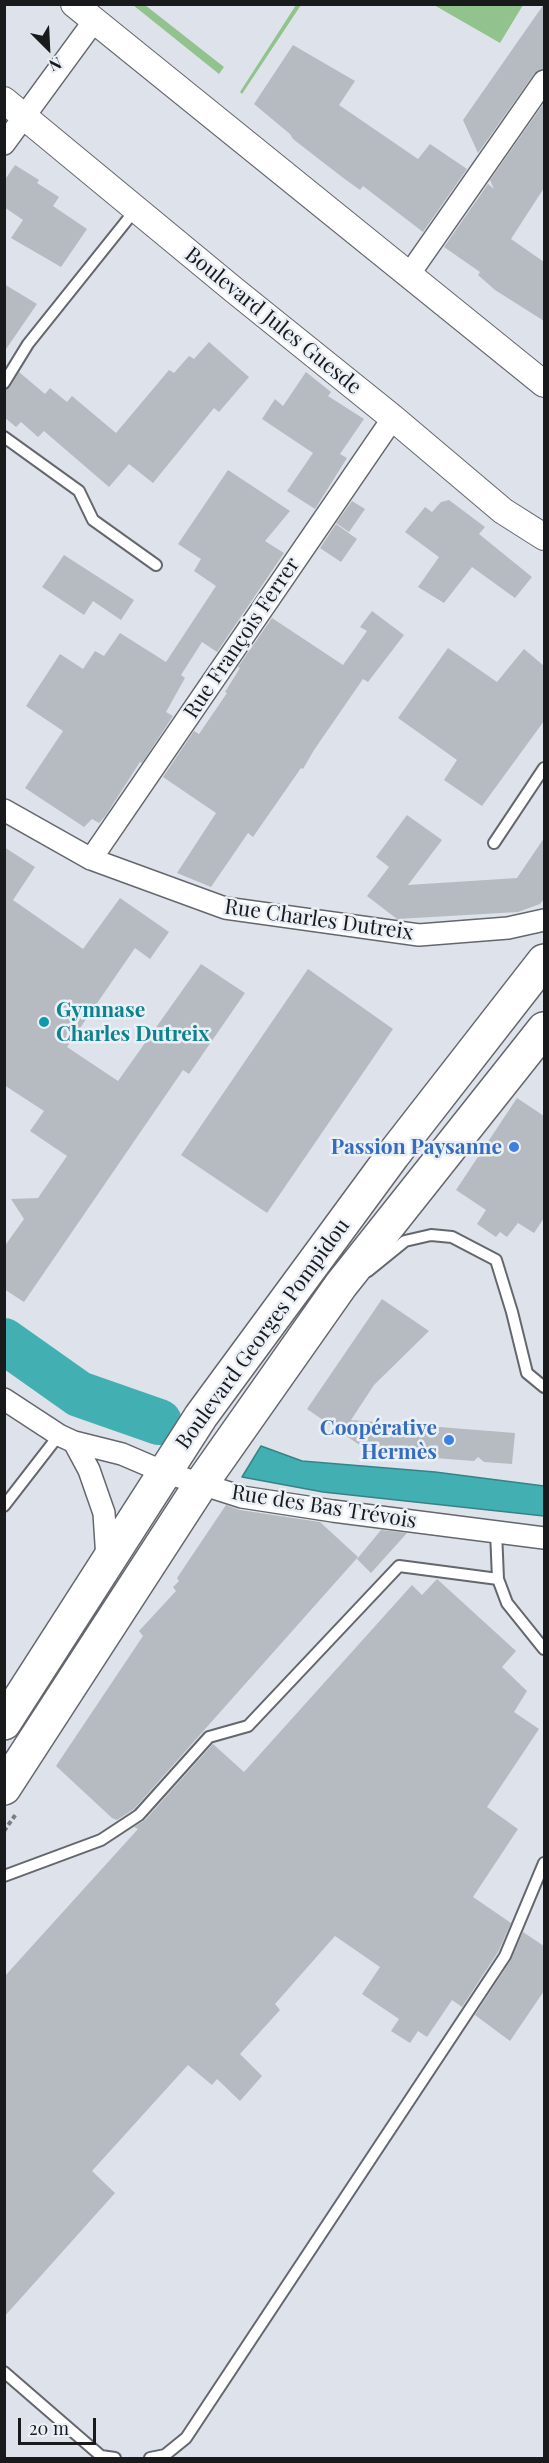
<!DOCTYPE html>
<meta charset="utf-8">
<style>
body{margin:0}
#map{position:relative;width:549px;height:2463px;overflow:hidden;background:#dee2ea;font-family:"Playfair Display",serif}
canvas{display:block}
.frame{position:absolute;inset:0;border:6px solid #181a1c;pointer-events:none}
.north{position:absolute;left:18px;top:18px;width:60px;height:60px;-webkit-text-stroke:4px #ebf0f7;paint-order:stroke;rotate:156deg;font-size:16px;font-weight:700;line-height:24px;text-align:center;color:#181a1c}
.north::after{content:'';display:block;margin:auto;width:21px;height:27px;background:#181a1c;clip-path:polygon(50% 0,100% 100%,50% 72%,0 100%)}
.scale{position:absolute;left:18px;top:2418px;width:78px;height:27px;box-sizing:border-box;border:3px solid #181a1c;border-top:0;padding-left:8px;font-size:18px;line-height:21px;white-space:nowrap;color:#181a1c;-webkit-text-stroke:4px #ebf0f7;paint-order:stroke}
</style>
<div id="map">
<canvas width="549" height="2463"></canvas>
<div class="frame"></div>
<div class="north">N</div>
<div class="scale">20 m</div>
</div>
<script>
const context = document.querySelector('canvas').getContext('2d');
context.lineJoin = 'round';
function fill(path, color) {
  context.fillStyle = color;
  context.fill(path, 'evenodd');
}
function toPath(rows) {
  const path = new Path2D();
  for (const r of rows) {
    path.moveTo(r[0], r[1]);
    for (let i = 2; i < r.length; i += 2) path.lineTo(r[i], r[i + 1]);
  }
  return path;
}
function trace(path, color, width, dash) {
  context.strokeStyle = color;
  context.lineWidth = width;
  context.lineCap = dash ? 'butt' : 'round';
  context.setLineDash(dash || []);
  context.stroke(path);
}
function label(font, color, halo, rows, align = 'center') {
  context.font = font + ' "Playfair Display",serif';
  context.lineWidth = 5;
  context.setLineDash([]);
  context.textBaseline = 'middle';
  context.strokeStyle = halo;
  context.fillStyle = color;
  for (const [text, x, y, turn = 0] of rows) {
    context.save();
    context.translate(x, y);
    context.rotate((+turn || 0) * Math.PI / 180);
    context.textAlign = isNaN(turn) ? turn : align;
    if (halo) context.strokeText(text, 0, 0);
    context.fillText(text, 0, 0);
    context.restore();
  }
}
fill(toPath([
 [133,5,145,5,224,67,219,74],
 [296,5,301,5,242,94,240,92],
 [434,5,523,5,500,43]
]), '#92c38e');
const water = toPath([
 [261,1446,302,1461,435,1472,544,1486,544,1516,323,1492,242,1477,261,1446]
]);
fill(water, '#42b0b3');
trace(water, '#358386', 1.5);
trace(toPath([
 [4,1341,79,1394,159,1422]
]), '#42b0b3', 46);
fill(toPath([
 [544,4,544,68,534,74,478,153,463,120],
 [293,45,355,81,339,105,418,159,430,144,467,169,423,232,363,186,360,190,342,177,293,139,290,134,254,104],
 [544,103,544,188,511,239,544,262,544,321,495,290,478,275,480,272,444,247,488,184,494,189,490,180],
 [15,165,39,180,37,183,59,197,53,206,87,229,61,267,11,238,23,220,4,207,4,181],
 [4,284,37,304,4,352],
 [209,342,249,377,219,412,214,408,153,483,129,464,109,487,44,431,38,437,21,422,16,427,4,417,4,390,10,387,19,372,45,394,50,388,67,402,72,396,116,433,169,370,174,373,189,356,194,359],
 [306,372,331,392,328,396,364,419,340,454,347,458,315,509,287,491,313,453,262,419,275,399,283,406],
 [228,470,290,511,265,541,284,553,217,652,202,642,181,675,185,678,166,712,173,716,142,763,140,762,106,815,99,823,92,819,84,827,25,788,63,731,26,706,60,654,83,669,95,651,104,656,120,633,166,662,216,586,194,571,201,559,178,544],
 [449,500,485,527,479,534,532,577,515,598,472,567,444,603,418,587,439,557,405,532,425,507,432,512,441,502],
 [352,501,365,509,349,532,336,523],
 [336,524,357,539,341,562,320,548],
 [64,555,134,600,121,620,93,601,84,615,42,587],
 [372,611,404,635,368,682,363,679,314,750,303,769,301,768,253,837,248,833,211,887,177,873,216,813,163,777,194,731,199,734,227,693,225,692,240,668,238,667,272,618,343,665,367,631,360,627],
 [448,648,497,682,524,649,544,666,544,721,482,806,444,780,457,760,398,718],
 [407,815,442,840,408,885,517,878,544,838,544,899,540,904,518,912,397,919,367,896,389,867,376,857],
 [4,847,35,867,13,900,83,949,120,898,169,932,150,959,135,948,67,1047,118,1081,201,964,245,993,189,1074,183,1070,24,1302,4,1289,4,1247,24,1219,11,1199,38,1198,67,1156,30,1131,44,1111,4,1085],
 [308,969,393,1029,267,1213,181,1155],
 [517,1098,544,1116,544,1218,534,1233,518,1223,507,1237,500,1232,496,1237,477,1224,486,1210,456,1190],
 [382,1299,429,1331,374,1385,351,1420,515,1433,512,1464,484,1462,478,1457,474,1461,382,1454,382,1448,361,1446,307,1409],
 [226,1505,240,1510,320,1522,358,1557,134,1809,117,1820,112,1818,56,1766,143,1636,139,1631,176,1591,173,1587,179,1581,177,1578],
 [381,1530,407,1533,371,1573,357,1559],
 [437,1579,516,1651,502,1667,527,1691,514,1712,539,1729,487,1807,518,1829,473,1897,511,1923,498,1952,462,2007,452,2000,427,2037,418,2031,410,2043,391,2031,399,2019,362,1994,380,1967,335,1936,275,2004,280,2010,240,2054,262,2076,240,2101,217,2079,212,2085,188,2065,92,2171,115,2193,4,2317,4,1977,138,1829,134,1827,145,1820,213,1744,244,1772,412,1585,422,1595],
 [523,1932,544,1946,544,1991,510,2041,475,2015,511,1960]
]), '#b6bbc1');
const service = toPath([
 [4,383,28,344,136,209],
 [4,437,79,491,93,520,156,565],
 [494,843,544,768],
 [368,1271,405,1241,431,1235,452,1237,496,1260,512,1312,527,1373,544,1387],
 [4,1506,59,1435],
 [496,1531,498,1579,507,1603,544,1649],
 [4,1876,101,1840,139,1815,209,1737,248,1726,399,1566,498,1579],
 [4,2372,101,2456,115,2458],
 [150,2458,165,2455,186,2438,505,1956,544,1863]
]);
const minor = toPath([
 [4,144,94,21],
 [408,276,544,81],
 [4,810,91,859,225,908,419,935,508,928,544,920],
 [91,859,393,418],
 [4,1399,59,1435,74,1442,122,1454,164,1472,242,1497,333,1511,544,1538],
 [74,1442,89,1470,104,1513,107,1559]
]);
const tertiary = toPath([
 [74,4,544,384],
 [4,100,234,290,393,418,503,511,544,537]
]);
const primary = toPath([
 [4,1723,201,1416,393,1155,544,961],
 [4,1788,201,1484,341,1285,544,1029]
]);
trace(service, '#64676d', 14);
trace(minor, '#64676d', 24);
trace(tertiary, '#64676d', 28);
trace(primary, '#64676d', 36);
trace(toPath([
 [4,1831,16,1814]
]), '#7a7d82', 4, [4.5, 3]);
trace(service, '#fff', 10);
trace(minor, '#fff', 21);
trace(tertiary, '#fff', 26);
trace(primary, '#fff', 33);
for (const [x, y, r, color] of [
 [44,1022,6,"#0f9aa8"],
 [514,1147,6,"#3f7fe0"],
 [449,1440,6,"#3f7fe0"]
]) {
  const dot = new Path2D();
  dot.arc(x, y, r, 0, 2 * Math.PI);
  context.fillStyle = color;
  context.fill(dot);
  trace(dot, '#ebf0f7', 2);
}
label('21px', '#181a1c', '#ebf0f7', [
 ["Boulevard Jules Guesde",273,321,39],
 ["Rue François Ferrer",242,638,-56],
 ["Rue Charles Dutreix",319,920,8],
 ["Boulevard Georges Pompidou",263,1334,-54],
 ["Rue des Bas Trévois",324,1507,9]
]);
label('bold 21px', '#0d838f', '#ebf0f7', [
 ["Gymnase",56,1010],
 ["Charles Dutreix",56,1034]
], 'left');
label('bold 21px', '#366cbe', '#ebf0f7', [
 ["Passion Paysanne",502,1147],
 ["Coopérative",437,1428],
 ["Hermès",437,1452]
], 'right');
</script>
